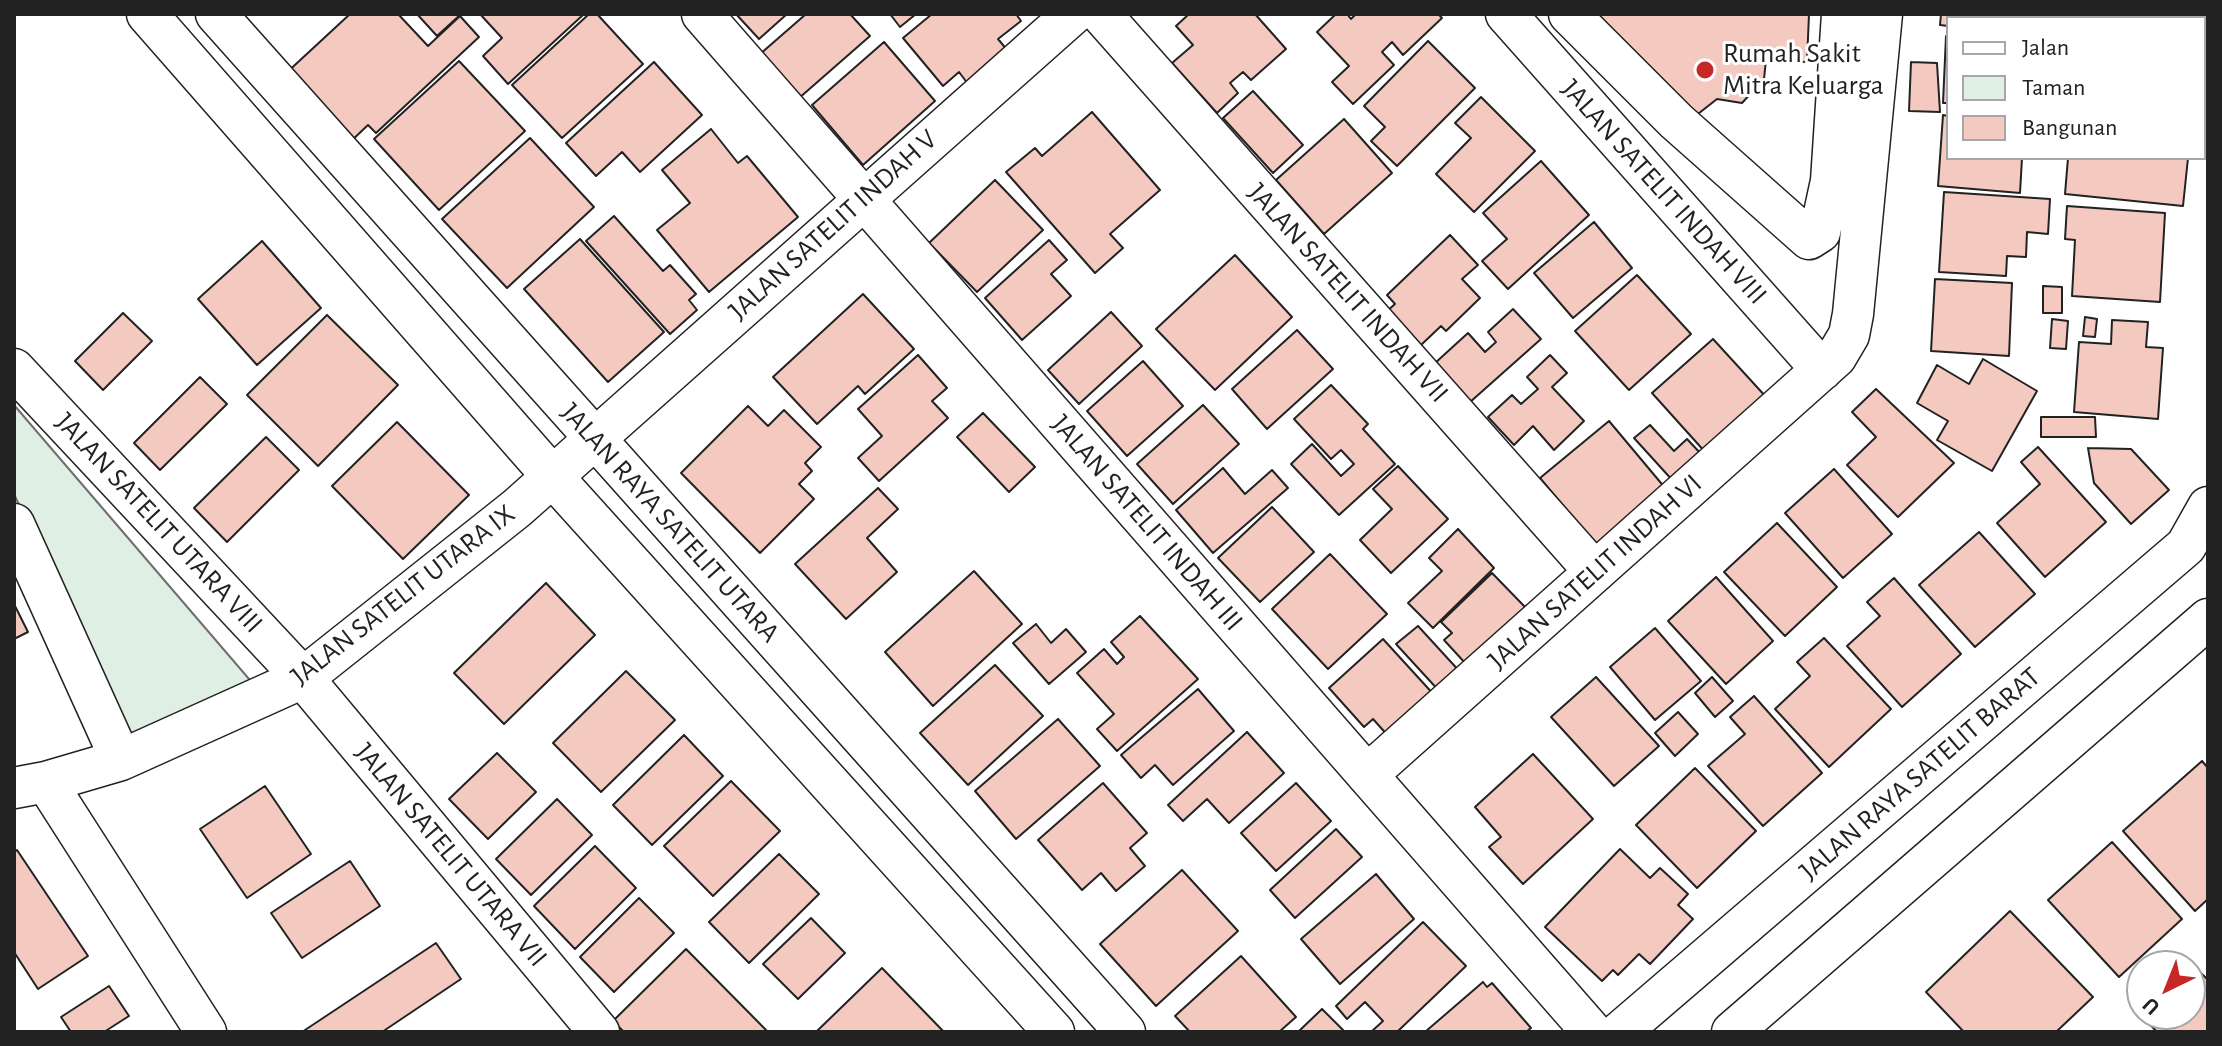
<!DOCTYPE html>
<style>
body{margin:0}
#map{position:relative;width:2222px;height:1046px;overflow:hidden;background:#fff;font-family:"Alegreya Sans",sans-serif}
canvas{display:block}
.frame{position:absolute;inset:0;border:16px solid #222;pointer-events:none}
.legend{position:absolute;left:1946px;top:16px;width:260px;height:144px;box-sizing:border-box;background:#fff;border:2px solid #a7a7a7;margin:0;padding:10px 14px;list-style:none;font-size:24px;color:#222}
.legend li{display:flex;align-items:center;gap:16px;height:40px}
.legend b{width:40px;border:2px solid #a7a7a7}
.north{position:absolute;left:2126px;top:950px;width:80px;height:80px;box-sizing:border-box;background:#fff;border:2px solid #a7a7a7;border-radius:50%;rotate:223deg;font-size:22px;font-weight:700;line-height:32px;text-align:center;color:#222}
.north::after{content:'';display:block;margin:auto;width:28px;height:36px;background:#c62828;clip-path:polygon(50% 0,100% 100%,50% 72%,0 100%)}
</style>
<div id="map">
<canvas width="2222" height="1046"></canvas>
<div class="frame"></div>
<ul class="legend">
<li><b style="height:10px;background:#fff"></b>Jalan</li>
<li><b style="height:22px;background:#e0efe3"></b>Taman</li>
<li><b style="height:22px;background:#f3c9c0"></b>Bangunan</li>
</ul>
<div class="north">U</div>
</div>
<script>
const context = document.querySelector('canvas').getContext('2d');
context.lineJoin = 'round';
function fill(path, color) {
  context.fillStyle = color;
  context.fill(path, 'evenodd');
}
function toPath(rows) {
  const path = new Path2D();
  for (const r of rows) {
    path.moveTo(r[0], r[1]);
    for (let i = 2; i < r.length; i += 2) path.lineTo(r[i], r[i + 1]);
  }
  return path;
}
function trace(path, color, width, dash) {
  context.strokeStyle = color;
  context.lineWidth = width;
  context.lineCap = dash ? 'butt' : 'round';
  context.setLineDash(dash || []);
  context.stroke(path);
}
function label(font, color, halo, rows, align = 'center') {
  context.font = font + ' "Alegreya Sans",sans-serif';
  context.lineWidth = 6;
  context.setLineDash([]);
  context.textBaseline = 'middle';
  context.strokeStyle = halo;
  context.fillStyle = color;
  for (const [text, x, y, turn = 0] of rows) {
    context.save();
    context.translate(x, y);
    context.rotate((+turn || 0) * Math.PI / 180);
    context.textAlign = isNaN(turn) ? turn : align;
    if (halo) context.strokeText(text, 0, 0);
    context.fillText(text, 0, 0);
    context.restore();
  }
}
const green = toPath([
 [14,405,261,693,130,745,14,494,14,405]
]);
fill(green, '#e0efe3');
trace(green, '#6f6f6f', 2);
const building = toPath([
 [350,14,398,14,428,46,460,16,479,37,376,133,368,125,347,145,283,76,350,14],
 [417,14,461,14,437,36,417,14],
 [480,14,584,14,508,84,483,56,502,38,480,14],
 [589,14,597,14,643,64,562,138,512,85,589,14],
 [736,14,787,14,759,39,736,14],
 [806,14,850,14,870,36,798,99,759,55,806,14],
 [890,14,916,14,900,27,890,14],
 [932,14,1016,14,1021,21,998,39,1008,51,968,84,959,72,943,86,903,38,932,14],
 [1189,14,1255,14,1286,49,1251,80,1243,72,1230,83,1238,93,1217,113,1172,63,1193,45,1176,26,1189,14],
 [1336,14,1347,14,1351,19,1356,14,1438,14,1442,18,1403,55,1392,42,1382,52,1394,65,1353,104,1332,82,1349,66,1317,32,1336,14],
 [1594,14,1809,14,1807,62,1766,60,1764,79,1742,103,1717,99,1689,121,1594,14],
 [1941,14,2035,14,2035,18,1948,18,1948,26,1940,25,1941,14],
 [2086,14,2186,14,2186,18,2086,18,2086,14],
 [1946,36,1948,36,1948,103,1943,103,1946,36],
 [1428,41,1475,88,1397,166,1371,141,1385,127,1364,106,1428,41],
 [884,42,935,101,863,165,812,105,884,42],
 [2204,57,2208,57,2208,109,2204,108,2204,57],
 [459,61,525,131,439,210,374,139,459,61],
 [654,62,702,115,640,172,622,152,596,176,566,143,654,62],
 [1911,62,1937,63,1940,112,1909,111,1911,62],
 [1253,91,1303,145,1273,173,1223,118,1253,91],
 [1481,97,1535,151,1474,212,1436,174,1471,138,1455,123,1481,97],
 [1092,112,1160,190,1110,234,1123,248,1095,273,1006,172,1035,148,1042,156,1092,112],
 [1943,115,1948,116,1948,158,2022,158,2020,193,1938,186,1943,115],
 [1344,119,1392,173,1324,234,1276,180,1344,119],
 [711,129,738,163,747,156,798,217,709,292,657,230,690,203,662,170,711,129],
 [530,138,594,207,507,288,442,219,530,138],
 [2068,158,2188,158,2183,206,2065,194,2068,158],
 [1541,161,1589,215,1508,289,1482,261,1507,239,1483,213,1541,161],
 [995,180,1043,230,977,292,929,243,995,180],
 [1944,192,2050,199,2048,234,2027,232,2026,257,2007,256,2006,276,1939,272,1944,192],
 [2067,206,2165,213,2160,302,2072,296,2075,240,2065,239,2067,206],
 [614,216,663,271,670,265,696,294,689,300,697,310,670,334,586,241,614,216],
 [1594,222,1632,268,1573,318,1534,273,1594,222],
 [1450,235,1478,265,1462,279,1480,298,1446,331,1441,326,1420,346,1386,312,1395,304,1387,295,1450,235],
 [580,239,664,332,608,382,524,289,580,239],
 [1049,240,1067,260,1051,274,1071,296,1022,340,985,298,1049,240],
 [262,241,321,308,257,365,198,299,262,241],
 [1235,255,1292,317,1215,390,1156,329,1235,255],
 [1637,275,1691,334,1629,390,1575,331,1637,275],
 [1935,279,2012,283,2009,356,1931,351,1935,279],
 [2043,286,2062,287,2062,313,2043,313,2043,286],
 [863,294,914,349,865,394,858,386,817,424,773,377,863,294],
 [1513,309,1541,339,1469,403,1434,364,1468,333,1485,352,1496,342,1488,332,1513,309],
 [1111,312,1142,346,1079,404,1048,370,1111,312],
 [123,313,152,341,103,390,75,361,123,313],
 [327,315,398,385,318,466,247,395,327,315],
 [2085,317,2097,319,2095,337,2083,336,2085,317],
 [2052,319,2068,321,2066,349,2050,348,2052,319],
 [2112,320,2148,322,2146,347,2163,348,2158,419,2074,412,2079,342,2111,344,2112,320],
 [1297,330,1333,369,1267,429,1232,389,1297,330],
 [1713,339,1767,398,1706,453,1652,393,1713,339],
 [918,355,947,388,932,401,948,418,879,481,858,458,882,436,858,409,918,355],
 [1550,355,1567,373,1552,387,1584,421,1554,450,1533,426,1514,445,1488,417,1512,395,1521,404,1538,389,1527,377,1550,355],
 [1983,359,2037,391,1992,471,1937,440,1948,421,1917,403,1937,365,1969,384,1983,359],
 [1143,361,1183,406,1127,456,1087,411,1143,361],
 [200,377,227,404,160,470,134,443,200,377],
 [1331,385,1368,424,1363,429,1395,464,1339,515,1291,464,1312,444,1341,476,1354,464,1341,450,1331,459,1294,419,1331,385],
 [1876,389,1954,463,1898,517,1847,465,1876,437,1852,412,1876,389],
 [1203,405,1239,444,1173,504,1137,464,1203,405],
 [748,406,768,426,784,410,821,447,805,463,812,471,799,484,814,499,760,553,681,473,748,406],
 [983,413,1035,467,1009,492,957,437,983,413],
 [2041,417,2095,417,2096,437,2041,437,2041,417],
 [1609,421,1671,495,1602,552,1540,478,1609,421],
 [397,422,469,495,403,559,332,486,397,422],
 [1650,425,1674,451,1687,439,1703,456,1674,482,1634,438,1650,425],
 [266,437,299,470,227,542,194,508,266,437],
 [2038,447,2106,522,2045,577,1997,523,2040,484,2021,462,2038,447],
 [2088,448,2131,449,2169,490,2131,524,2094,483,2088,448],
 [1398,466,1448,519,1391,573,1360,540,1392,509,1373,489,1398,466],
 [1223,468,1245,494,1272,470,1288,488,1213,553,1176,510,1223,468],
 [1834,469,1892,534,1843,578,1785,513,1834,469],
 [878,488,898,509,867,538,897,572,846,619,795,564,878,488],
 [1272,507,1314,552,1260,602,1218,558,1272,507],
 [1777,523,1837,587,1785,636,1724,572,1777,523],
 [1458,529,1494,568,1433,628,1408,603,1442,571,1429,558,1458,529],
 [1979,532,2035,594,1975,647,1919,585,1979,532],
 [1330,554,1387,614,1328,669,1272,609,1330,554],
 [974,571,1022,624,933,706,885,652,974,571],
 [1492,573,1526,608,1466,664,1444,640,1452,633,1441,622,1492,573],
 [1716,577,1773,641,1726,684,1668,621,1716,577],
 [1894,578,1961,654,1902,707,1847,646,1880,616,1867,602,1894,578],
 [546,583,595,635,504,724,454,673,546,583],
 [14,604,28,632,14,639,14,604],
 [1140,616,1198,679,1117,751,1097,729,1114,714,1077,673,1104,649,1117,664,1124,657,1111,642,1140,616],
 [1036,624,1051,643,1066,629,1086,652,1049,684,1013,643,1036,624],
 [1418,626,1462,674,1441,693,1396,644,1418,626],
 [1655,628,1701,681,1655,720,1610,667,1655,628],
 [1824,638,1891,709,1829,767,1775,709,1810,676,1797,662,1824,638],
 [1383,639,1436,697,1390,738,1373,719,1364,727,1329,688,1383,639],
 [995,665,1043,716,968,785,920,733,995,665],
 [626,671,675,720,601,792,553,743,626,671],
 [1596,677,1659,746,1614,786,1551,717,1596,677],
 [1712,677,1733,701,1715,717,1695,693,1712,677],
 [1198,689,1234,731,1173,785,1155,765,1141,778,1121,755,1198,689],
 [1754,696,1822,773,1763,826,1708,766,1745,734,1730,717,1754,696],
 [1678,712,1698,734,1675,756,1655,733,1678,712],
 [1058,719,1100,766,1016,839,975,791,1058,719],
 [1247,732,1284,773,1229,823,1207,799,1183,821,1168,805,1247,732],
 [684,735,723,776,652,845,613,805,684,735],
 [497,753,536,792,488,839,449,799,497,753],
 [1533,754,1593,819,1523,884,1489,847,1501,837,1475,807,1533,754],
 [2202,761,2208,768,2208,899,2195,911,2123,831,2202,761],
 [1695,768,1756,831,1697,888,1636,825,1695,768],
 [731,781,780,831,713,896,664,846,731,781],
 [1103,783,1147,833,1130,848,1145,866,1116,891,1101,873,1082,890,1038,840,1103,783],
 [1296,783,1331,821,1276,871,1241,833,1296,783],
 [265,786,311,854,247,898,200,829,265,786],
 [557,799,592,835,531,895,496,859,557,799],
 [1336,829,1362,857,1295,918,1270,890,1336,829],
 [2112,842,2182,919,2119,977,2048,900,2112,842],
 [595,846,636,888,575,949,534,906,595,846],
 [1620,849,1650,878,1660,868,1688,894,1678,905,1693,919,1650,964,1639,954,1618,975,1613,970,1602,981,1545,927,1620,849],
 [17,850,88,956,38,989,14,952,14,852,17,850],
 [779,854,819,894,749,963,709,922,779,854],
 [350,861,380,906,302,958,271,913,350,861],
 [1182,870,1238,931,1156,1006,1100,944,1182,870],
 [1376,874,1414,919,1340,984,1301,939,1376,874],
 [639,898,674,933,614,992,580,957,639,898],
 [2010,911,2093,997,2056,1032,1964,1032,1926,992,2010,911],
 [811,918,845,953,798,999,763,964,811,918],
 [1423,922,1466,966,1397,1032,1371,1032,1383,1021,1365,1002,1347,1019,1336,1006,1423,922],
 [436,943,461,979,382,1032,302,1032,436,943],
 [686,949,768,1032,624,1032,613,1021,686,949],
 [1241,956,1296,1017,1279,1032,1190,1032,1175,1016,1241,956],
 [2195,967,2208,980,2208,1032,2157,1032,2142,1016,2190,1014,2190,971,2195,967],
 [882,968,944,1032,816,1032,882,968],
 [1483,982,1487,987,1492,983,1531,1028,1526,1032,1425,1032,1483,982],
 [109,986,129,1016,104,1032,71,1032,61,1017,109,986],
 [1322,1009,1345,1032,1298,1032,1322,1009]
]);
fill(building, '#f3c9c0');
trace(building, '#222', 2);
const minor = toPath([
 [147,14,552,476,1054,1032],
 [216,14,1125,1032],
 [702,14,1592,1032],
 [1101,14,1595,572],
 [1506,14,1822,370],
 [1569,14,1676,121,1809,239,1820,232,1831,181,1842,14],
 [14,369,303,678,599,1032],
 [14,524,121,760],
 [1367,775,1836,357,1849,335,1853,314,1882,14],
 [46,782,206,1032],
 [14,788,46,782,121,760,303,678,517,508,1073,14],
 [1620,1032,2186,546,2208,507],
 [1732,1032,2208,619]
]);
trace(minor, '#222', 43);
trace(minor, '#fff', 40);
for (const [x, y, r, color] of [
 [1705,70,10,"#c62828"]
]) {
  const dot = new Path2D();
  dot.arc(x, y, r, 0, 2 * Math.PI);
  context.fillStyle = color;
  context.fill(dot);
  trace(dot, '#fff', 3);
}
label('28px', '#222', '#fff', [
 ["Rumah Sakit",1723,54],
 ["Mitra Keluarga",1723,86]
], 'left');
label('28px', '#222', '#fff', [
 ["JALAN SATELIT INDAH VIII",1664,192,48],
 ["JALAN SATELIT INDAH V",833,225,-42],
 ["JALAN SATELIT INDAH VII",1348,293,48],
 ["JALAN SATELIT UTARA VIII",159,523,47],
 ["JALAN RAYA SATELIT UTARA",670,523,48],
 ["JALAN SATELIT INDAH III",1147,523,49],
 ["JALAN SATELIT INDAH VI",1595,572,-42],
 ["JALAN SATELIT UTARA IX",403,595,-38],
 ["JALAN RAYA SATELIT BARAT",1920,774,-41],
 ["JALAN SATELIT UTARA VII",451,855,50]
]);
</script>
